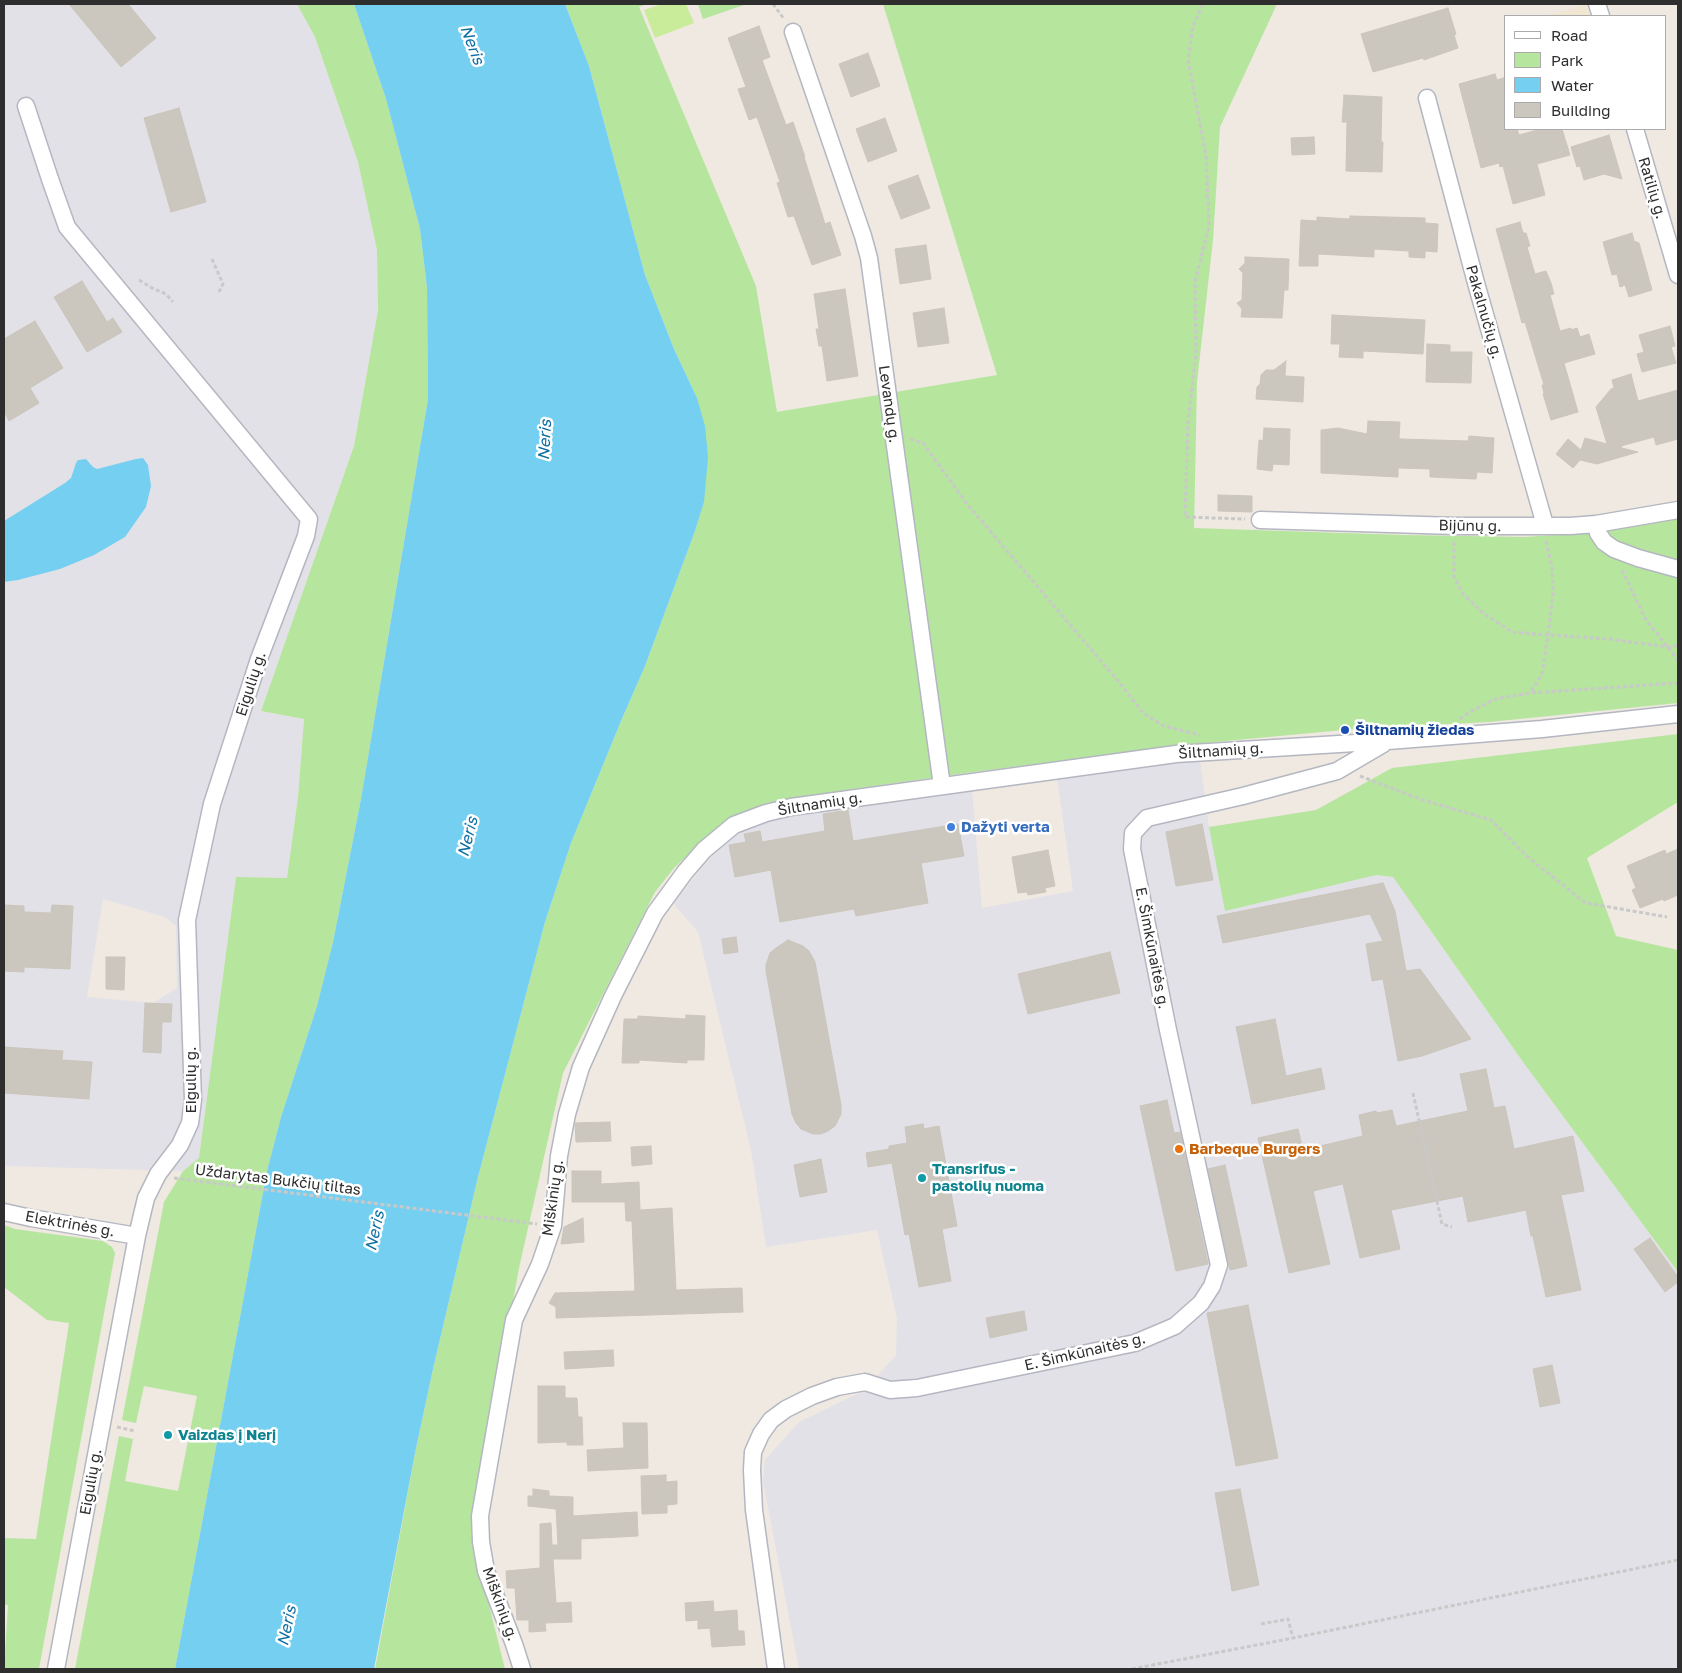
<!DOCTYPE html>
<meta charset="utf-8">
<style>
body{margin:0}
#map{position:relative;width:1682px;height:1673px;overflow:hidden;background:#efe9e1;font-family:"Golos Text",sans-serif}
canvas{display:block}
.frame{position:absolute;inset:0;border:5px solid #2e2e2e;pointer-events:none}
.legend{position:absolute;left:1504px;top:15px;width:162px;height:115px;box-sizing:border-box;background:#fff;border:1px solid #ababab;margin:0;padding:6px 9px;list-style:none;font-size:15px;color:#2e2e2e}
.legend li{display:flex;align-items:center;gap:10px;height:25px}
.legend b{width:25px;border:1px solid #ababab}
</style>
<div id="map">
<canvas width="1682" height="1673"></canvas>
<div class="frame"></div>
<ul class="legend">
<li><b style="height:6px;background:#fff"></b>Road</li>
<li><b style="height:14px;background:#b6e59e"></b>Park</li>
<li><b style="height:14px;background:#75cff0"></b>Water</li>
<li><b style="height:14px;background:#cbc7bf"></b>Building</li>
</ul>
</div>
<script>
const context = document.querySelector('canvas').getContext('2d');
context.lineJoin = 'round';
function fill(path, color) {
  context.fillStyle = color;
  context.fill(path, 'evenodd');
}
function toPath(rows) {
  const path = new Path2D();
  for (const r of rows) {
    path.moveTo(r[0], r[1]);
    for (let i = 2; i < r.length; i += 2) path.lineTo(r[i], r[i + 1]);
  }
  return path;
}
function trace(path, color, width, dash) {
  context.strokeStyle = color;
  context.lineWidth = width;
  context.lineCap = dash ? 'butt' : 'round';
  context.setLineDash(dash || []);
  context.stroke(path);
}
function label(font, color, halo, rows, align = 'center') {
  context.font = font + ' "Golos Text",sans-serif';
  context.lineWidth = 5;
  context.setLineDash([]);
  context.textBaseline = 'middle';
  context.strokeStyle = halo;
  context.fillStyle = color;
  for (const [text, x, y, turn = 0] of rows) {
    context.save();
    context.translate(x, y);
    context.rotate((+turn || 0) * Math.PI / 180);
    context.textAlign = isNaN(turn) ? turn : align;
    if (halo) context.strokeText(text, 0, 0);
    context.fillText(text, 0, 0);
    context.restore();
  }
}
fill(toPath([
 [4,4,297,4,315,37,358,162,377,250,378,310,354,446,261,711,304,719,298,797,287,878,236,877,199,1158,183,1171,4,1166],
 [103,899,165,917,176,926,177,988,153,1003,87,997],
 [1200,760,1209,827,1376,875,1393,877,1523,1062,1678,1272,1678,1669,799,1669,763,1481,765,1460,799,1422,865,1390,896,1355,897,1318,877,1230,766,1247,751,1150,698,932,673,903,722,844,743,830,767,822,803,814,972,790,982,908,1073,891,1057,778]
]), '#e3e1e8');
fill(toPath([
 [1586,5,1590,16,1547,16]
]), '#f0e6d1');
fill(toPath([
 [297,4,354,4,386,99,420,229,427,288,428,399,361,799,333,942,317,1006,281,1117,267,1171,175,1669,75,1669,119,1436,133,1439,125,1481,178,1491,197,1396,144,1386,136,1423,122,1420,164,1202,183,1171,199,1158,236,877,287,878,298,797,304,719,261,711,354,446,378,310,377,250,358,162,315,37],
 [565,4,647,4,639,7,756,286,777,412,997,375,883,4,1277,4,1220,127,1213,240,1197,382,1194,528,1403,535,1525,537,1569,534,1678,518,1678,703,1489,722,1354,729,1183,745,966,773,839,791,787,801,720,828,693,850,674,868,655,892,563,1073,519,1268,471,1533,505,1669,375,1669,415,1453,433,1369,478,1177,545,922,571,843,621,721,645,666,695,531,704,501,697,398,674,349,645,275,589,66],
 [698,4,747,4,703,19],
 [1678,734,1678,802,1587,858,1616,936,1678,950,1678,1272,1523,1062,1393,877,1376,875,1225,911,1209,827,1316,810,1392,768],
 [4,1225,15,1229,103,1241,112,1247,115,1253,39,1669,4,1669,8,1605,4,1605,4,1538,36,1539,69,1323,47,1320,4,1287]
]), '#b6e59e');
fill(toPath([
 [662,4,686,4,694,23,655,38,644,10]
]), '#c9ec9a');
fill(toPath([
 [354,4,565,4,589,66,645,275,674,349,697,398,705,426,708,457,704,502,695,531,645,666,621,721,571,843,545,922,478,1177,433,1369,415,1453,374,1669,175,1669,267,1171,281,1117,317,1006,333,942,361,799,428,399,427,288,420,229,386,99],
 [143,458,148,465,151,486,146,507,125,537,94,555,60,569,18,580,4,582,4,521,65,483,71,478,76,463,78,460,86,459,93,467,97,469,136,459]
]), '#75cff0');
const building = toPath([
 [69,4,128,4,156,38,121,67,69,4],
 [1448,8,1456,34,1454,35,1458,48,1424,60,1423,58,1373,72,1361,34,1448,8],
 [759,26,770,57,762,60,786,125,793,122,805,157,804,157,825,224,830,222,841,255,812,265,794,216,788,217,777,183,780,182,757,117,749,120,738,89,746,87,728,38,759,26],
 [868,53,880,86,851,97,839,64,868,53],
 [1495,74,1497,80,1506,77,1506,129,1517,129,1519,135,1541,129,1562,129,1570,155,1537,164,1545,195,1513,204,1503,166,1500,167,1499,163,1481,168,1459,84,1495,74],
 [1344,95,1382,97,1381,142,1383,142,1382,172,1346,171,1347,122,1342,122,1344,95],
 [179,108,206,202,171,212,144,118,179,108],
 [885,118,897,151,868,162,856,129,885,118],
 [1609,135,1622,179,1604,174,1584,180,1580,166,1577,167,1571,147,1609,135],
 [1314,137,1315,154,1292,155,1291,138,1314,137],
 [918,175,930,208,901,219,888,186,918,175],
 [1350,216,1425,218,1425,223,1438,224,1437,252,1425,251,1425,258,1409,257,1409,251,1374,249,1374,257,1318,254,1318,266,1299,266,1301,220,1317,221,1317,217,1350,219,1350,216],
 [1520,222,1523,233,1526,233,1530,246,1527,247,1535,274,1546,271,1551,283,1554,294,1550,295,1560,331,1571,328,1571,330,1577,328,1580,337,1589,334,1595,354,1564,363,1578,412,1551,420,1543,394,1544,393,1542,385,1544,385,1525,322,1522,323,1496,229,1520,222],
 [1632,233,1634,241,1639,243,1652,290,1629,297,1625,285,1620,287,1617,274,1612,275,1603,242,1632,233],
 [926,245,931,279,900,284,895,249,926,245],
 [1245,257,1289,259,1288,290,1284,290,1282,318,1241,317,1242,309,1237,303,1242,300,1243,273,1239,269,1245,263,1245,257],
 [82,281,107,322,113,318,122,332,87,352,54,297,82,281],
 [845,289,858,376,827,381,822,346,819,346,816,329,819,329,814,294,845,289],
 [944,308,949,343,918,347,913,313,944,308],
 [1332,315,1425,320,1423,354,1363,351,1363,358,1339,357,1340,344,1331,344,1332,315],
 [35,321,63,368,30,388,39,403,9,421,4,411,4,339,35,321],
 [1670,326,1675,346,1671,347,1676,363,1642,372,1637,354,1644,352,1639,335,1670,326],
 [1427,344,1450,345,1450,352,1472,352,1471,383,1426,382,1427,344],
 [1286,361,1285,376,1304,377,1303,402,1256,399,1257,387,1260,384,1261,375,1266,370,1274,370,1286,361],
 [1631,374,1638,401,1678,390,1678,439,1656,445,1654,437,1621,446,1622,448,1638,452,1597,464,1580,460,1573,468,1556,454,1568,439,1581,450,1585,438,1607,444,1596,407,1611,389,1614,388,1612,380,1631,374],
 [1368,421,1400,422,1399,438,1401,439,1468,441,1469,436,1494,438,1492,473,1477,472,1476,479,1430,477,1430,469,1400,468,1398,468,1398,477,1321,473,1321,430,1338,428,1367,434,1368,421],
 [1264,428,1290,429,1289,465,1273,464,1272,471,1257,469,1259,440,1263,441,1264,428],
 [1218,495,1252,496,1252,512,1218,511,1218,495],
 [848,810,853,841,958,824,964,856,921,863,928,903,856,916,854,909,780,922,771,870,735,877,729,845,746,842,744,834,760,831,762,842,825,831,823,814,848,810],
 [1202,824,1213,880,1176,886,1166,832,1202,824],
 [1678,849,1678,895,1664,901,1663,899,1640,908,1632,890,1636,888,1627,866,1665,850,1666,854,1678,849],
 [1048,850,1055,886,1045,888,1046,892,1028,895,1027,892,1018,893,1012,857,1048,850],
 [1383,883,1395,911,1406,971,1420,969,1471,1039,1422,1056,1398,1061,1383,979,1372,981,1366,944,1383,941,1370,914,1223,943,1217,916,1383,883],
 [4,905,24,906,24,912,51,913,52,905,73,906,70,969,24,967,24,972,4,971,4,905],
 [736,937,738,952,724,954,722,939,736,937],
 [788,940,803,946,809,951,815,962,841,1105,841,1114,835,1126,828,1131,820,1134,813,1134,801,1129,796,1123,792,1114,766,971,766,965,770,953,776,948,788,940],
 [1110,952,1120,993,1028,1014,1018,974,1110,952],
 [106,957,125,957,124,990,106,989,106,957],
 [145,1003,172,1004,171,1022,162,1022,161,1053,143,1052,145,1003],
 [686,1015,705,1016,704,1060,687,1060,687,1063,639,1060,639,1063,622,1063,624,1019,638,1019,638,1016,686,1019,686,1015],
 [1275,1019,1286,1076,1321,1068,1325,1089,1252,1104,1236,1027,1275,1019],
 [4,1047,63,1051,62,1060,92,1062,89,1099,4,1093,4,1047],
 [1486,1069,1494,1108,1505,1106,1514,1149,1573,1136,1584,1191,1561,1195,1581,1290,1546,1297,1533,1236,1531,1236,1526,1210,1468,1222,1463,1196,1391,1210,1400,1249,1360,1258,1343,1184,1313,1191,1330,1264,1289,1273,1258,1138,1298,1129,1303,1150,1363,1136,1359,1115,1376,1111,1377,1113,1392,1110,1396,1126,1468,1111,1460,1074,1486,1069],
 [1167,1100,1174,1133,1180,1132,1208,1264,1176,1271,1140,1106,1167,1100],
 [610,1122,611,1141,576,1142,575,1123,610,1122],
 [923,1124,924,1129,939,1126,957,1226,942,1229,951,1281,919,1287,909,1234,905,1235,892,1163,868,1167,866,1153,889,1149,889,1146,907,1143,905,1127,923,1124],
 [651,1146,652,1164,632,1166,631,1147,651,1146],
 [821,1159,827,1192,800,1197,794,1165,821,1159],
 [1225,1165,1247,1266,1230,1270,1208,1169,1225,1165],
 [572,1171,601,1171,601,1184,639,1182,640,1210,672,1208,676,1290,742,1288,743,1312,556,1318,556,1307,549,1303,555,1293,635,1291,632,1221,626,1221,625,1202,572,1202,572,1171],
 [583,1218,584,1242,561,1244,564,1227,583,1218],
 [1650,1238,1678,1277,1678,1282,1665,1292,1634,1249,1650,1238],
 [1248,1305,1278,1458,1236,1466,1207,1313,1248,1305],
 [1024,1311,1027,1330,990,1338,986,1318,1024,1311],
 [613,1350,614,1366,565,1369,564,1352,613,1350],
 [1552,1365,1560,1403,1540,1407,1533,1369,1552,1365],
 [538,1386,565,1386,565,1398,577,1398,578,1417,582,1417,583,1445,567,1445,567,1442,538,1443,538,1386],
 [623,1423,647,1423,648,1468,588,1471,587,1450,624,1448,623,1423],
 [666,1475,666,1482,677,1481,677,1504,667,1505,667,1513,642,1514,641,1476,666,1475],
 [533,1489,549,1491,549,1496,573,1497,573,1516,637,1512,638,1536,581,1539,581,1559,553,1559,556,1603,571,1602,572,1622,545,1623,546,1631,529,1632,529,1620,517,1620,515,1588,507,1588,506,1571,540,1568,540,1524,551,1523,552,1545,558,1545,556,1509,528,1506,528,1496,533,1496,533,1489],
 [1240,1489,1259,1585,1232,1591,1215,1493,1240,1489],
 [713,1601,714,1612,737,1610,738,1631,744,1631,745,1645,712,1647,710,1628,698,1629,698,1620,686,1621,685,1603,713,1601]
]);
fill(building, '#cbc7bf');
trace(building, '#cbc5ba', 1);
const street = toPath([
 [1597,4,1601,16],
 [793,32,863,236,869,258,942,786],
 [1427,98,1476,283,1545,525],
 [26,106,50,179,67,227,309,519,306,536,259,659,212,804,187,920,193,1100,190,1123,180,1145,158,1174,146,1198,137,1236,56,1669],
 [1635,129,1678,275],
 [1260,520,1455,526,1570,526,1596,524,1678,510],
 [1596,524,1598,533,1604,542,1614,549,1638,558,1678,569],
 [4,1212,31,1218,137,1236],
 [522,1669,514,1644,486,1571,481,1542,480,1516,514,1320,540,1264,553,1226,559,1156,567,1114,581,1067,613,996,655,913,685,872,704,850,734,825,766,813,791,807,1176,754,1388,741,1542,729,1678,714],
 [776,1669,754,1510,752,1470,753,1452,761,1434,771,1420,786,1409,812,1396,837,1387,865,1382,890,1390,917,1388,1135,1343,1175,1326,1201,1303,1212,1286,1219,1265,1168,1030,1132,849,1133,833,1147,818,1243,796,1337,771,1383,744]
]);
trace(street, '#b4b7c1', 19);
trace(toPath([
 [773,4,784,19],
 [1203,4,1193,26,1188,60,1206,156,1209,225,1195,282,1196,354,1188,422,1185,517,1245,519],
 [212,259,223,284,219,292],
 [139,280,152,288,166,294,173,302],
 [910,439,923,443,967,504,1118,681,1143,713,1164,726,1200,735],
 [1546,541,1552,567,1553,594,1548,635,1609,639,1668,647,1678,645],
 [1454,542,1454,577,1463,594,1483,613,1512,632,1548,635,1542,674,1530,693],
 [1622,570,1646,620,1678,660],
 [1460,719,1470,712,1495,699,1530,693,1678,683],
 [1360,776,1423,800,1491,820,1530,859,1586,903,1667,917],
 [1413,1093,1442,1224,1452,1227],
 [174,1178,537,1224],
 [117,1427,135,1431],
 [1261,1624,1288,1619,1293,1638,1678,1560],
 [1132,1669,1293,1638]
]), '#c9c9c9', 3, [4, 2.5]);
trace(street, '#fff', 16);
for (const [x, y, r, color] of [
 [1345,730,5,"#1a4fb4"],
 [951,827,5,"#3f7fe0"],
 [1179,1149,5,"#e8710a"],
 [922,1178,5,"#0f9aa8"],
 [168,1435,5,"#0f9aa8"]
]) {
  const dot = new Path2D();
  dot.arc(x, y, r, 0, 2 * Math.PI);
  context.fillStyle = color;
  context.fill(dot);
  trace(dot, '#fff', 2);
}
label('15px', '#2e2e2e', '#fff', [
 ["Ratilių g.",1652,188,73],
 ["Pakalnučių g.",1484,312,74],
 ["Levandų g.",889,404,82],
 ["Bijūnų g.",1470,526,1],
 ["Eigulių g.",251,684,-72],
 ["Šiltnamių g.",1221,751,-4],
 ["Šiltnamių g.",820,804,-9],
 ["E. Šimkūnaitės g.",1152,948,79],
 ["Eigulių g.",191,1080,-90],
 ["Uždarytas Bukčių tiltas",278,1180,7],
 ["Miškinių g.",553,1198,-82],
 ["Elektrinės g.",70,1224,10],
 ["E. Šimkūnaitės g.",1085,1352,-13],
 ["Eigulių g.",91,1482,-80],
 ["Miškinių g.",500,1604,70]
]);
label('bold 15px', '#164399', '#fff', [
 ["Šiltnamių žiedas",1355,730]
], 'left');
label('bold 15px', '#366cbe', '#fff', [
 ["Dažyti verta",961,827]
], 'left');
label('bold 15px', '#c56008', '#fff', [
 ["Barbeque Burgers",1189,1149]
], 'left');
label('bold 15px', '#0d838f', '#fff', [
 ["Transrifus -",932,1169],
 ["pastolių nuoma",932,1186],
 ["Vaizdas į Nerį",178,1435]
], 'left');
label('italic 16px', '#0d6fa3', '#fff', [
 ["Neris",472,45,69],
 ["Neris",545,440,-87],
 ["Neris",468,837,-76],
 ["Neris",375,1231,-78],
 ["Neris",287,1626,-78]
]);
</script>
